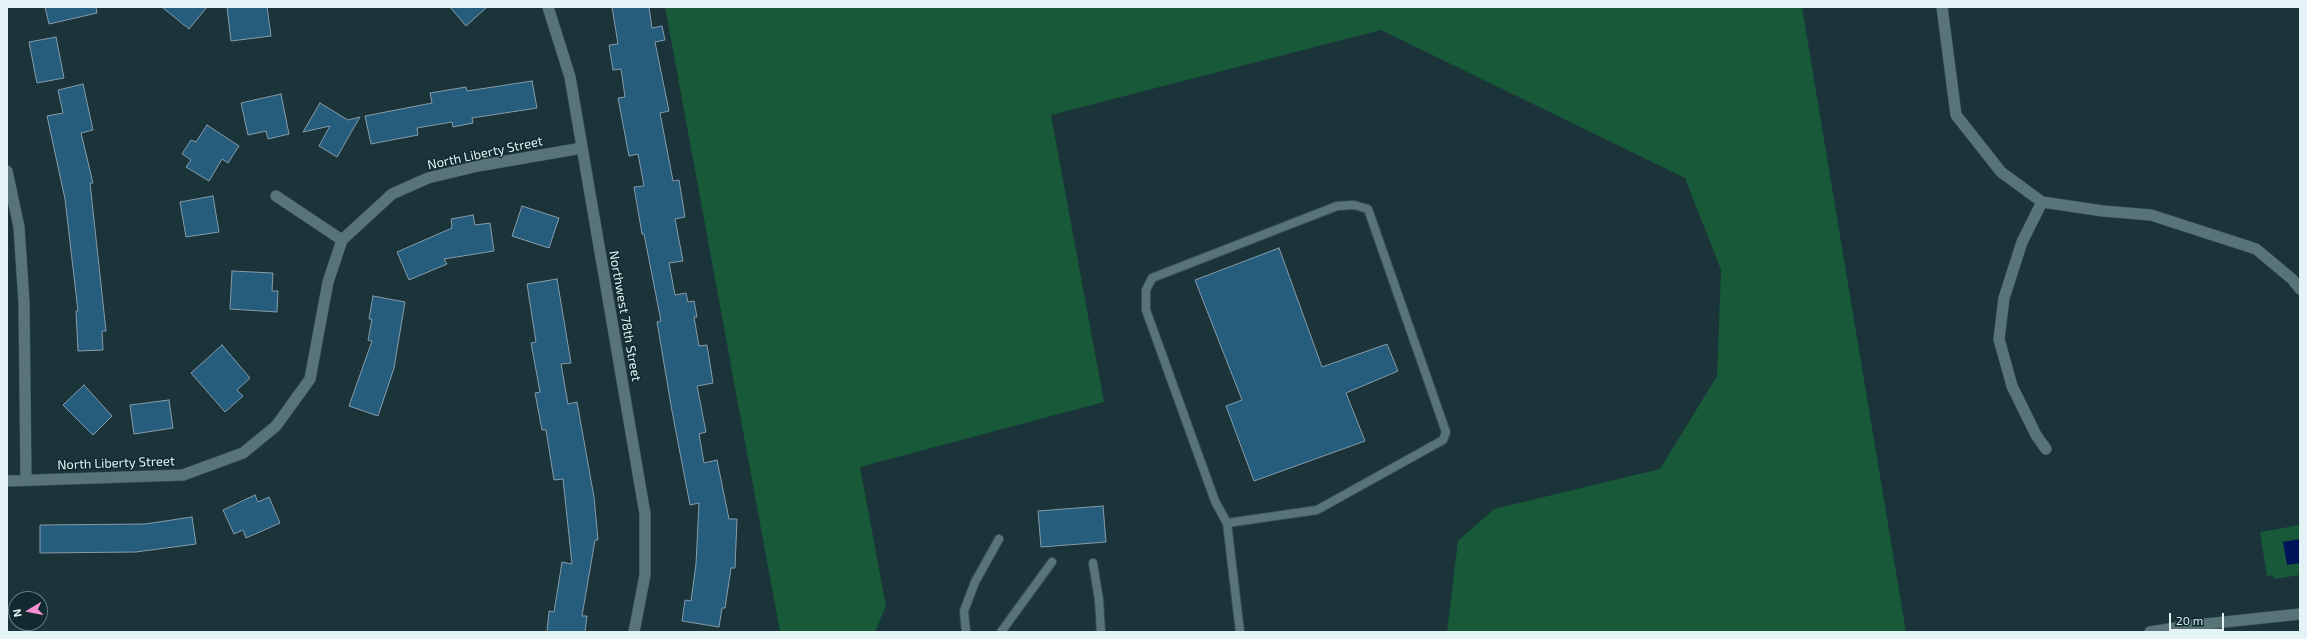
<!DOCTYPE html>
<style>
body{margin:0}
#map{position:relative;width:2307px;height:639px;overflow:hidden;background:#1a3439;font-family:"Exo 2",sans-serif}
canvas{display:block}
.frame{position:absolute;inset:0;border:8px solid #e4f3f6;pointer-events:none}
.north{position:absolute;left:8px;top:591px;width:40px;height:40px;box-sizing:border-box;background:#102a2f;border:1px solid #657a7f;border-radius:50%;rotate:260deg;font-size:11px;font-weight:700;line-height:16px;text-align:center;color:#e4f3f6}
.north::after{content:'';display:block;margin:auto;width:14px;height:18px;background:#f591d2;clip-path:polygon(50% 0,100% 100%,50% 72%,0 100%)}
.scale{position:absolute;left:2169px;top:613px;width:55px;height:18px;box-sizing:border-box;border:2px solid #e4f3f6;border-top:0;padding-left:5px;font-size:12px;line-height:14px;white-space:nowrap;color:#e4f3f6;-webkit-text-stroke:3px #102a2f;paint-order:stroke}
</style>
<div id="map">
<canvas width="2307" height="639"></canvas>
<div class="frame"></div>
<div class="north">N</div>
<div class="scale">20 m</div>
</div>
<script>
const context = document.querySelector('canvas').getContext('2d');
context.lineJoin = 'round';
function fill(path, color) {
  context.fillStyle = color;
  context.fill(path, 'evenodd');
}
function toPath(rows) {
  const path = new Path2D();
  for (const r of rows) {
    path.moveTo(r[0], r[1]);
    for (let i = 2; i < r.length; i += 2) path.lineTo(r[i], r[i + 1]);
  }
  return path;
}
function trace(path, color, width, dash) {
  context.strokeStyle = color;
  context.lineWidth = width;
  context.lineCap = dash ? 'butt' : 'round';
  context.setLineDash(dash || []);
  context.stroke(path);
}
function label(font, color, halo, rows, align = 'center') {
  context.font = font + ' "Exo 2",sans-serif';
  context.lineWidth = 3;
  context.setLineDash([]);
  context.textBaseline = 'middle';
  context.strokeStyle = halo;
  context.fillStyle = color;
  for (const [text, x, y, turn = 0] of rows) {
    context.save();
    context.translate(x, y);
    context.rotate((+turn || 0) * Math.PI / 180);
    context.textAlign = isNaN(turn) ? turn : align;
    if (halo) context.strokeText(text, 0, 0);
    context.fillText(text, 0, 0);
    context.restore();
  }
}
fill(toPath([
 [665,7,1802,7,1906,632,1447,632,1458,541,1494,509,1660,469,1717,376,1721,270,1685,178,1381,30,1051,115,1104,402,860,467,886,606,875,632,780,632],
 [2300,525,2300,575,2274,579,2273,575,2267,576,2260,532]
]), '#175939');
fill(toPath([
 [2300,539,2300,563,2287,565,2283,542]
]), '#00145a');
const building = toPath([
 [45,7,96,7,97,13,49,24,45,7],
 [162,7,207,7,189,29,162,7],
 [227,7,267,7,271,36,231,41,227,7],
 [450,7,487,7,466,26,450,7],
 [612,7,649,7,652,28,662,26,665,40,655,42,669,111,660,113,673,181,679,180,685,217,675,219,683,261,669,263,675,295,686,293,688,302,694,301,697,317,694,317,699,346,707,345,713,383,697,386,706,432,699,434,704,463,717,460,729,519,737,519,735,568,731,568,725,608,722,608,719,627,682,621,685,600,691,601,696,564,699,503,690,505,672,411,657,322,661,321,644,234,642,234,634,187,644,186,638,154,629,156,618,98,625,97,621,69,613,70,609,45,618,44,612,7],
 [56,37,64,78,37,83,29,42,56,37],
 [532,81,537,108,472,118,473,123,453,127,452,122,417,128,418,135,371,144,365,116,432,103,430,93,466,87,467,91,532,81],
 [83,84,93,130,81,133,93,183,90,183,106,331,102,331,103,350,78,351,76,311,78,311,65,199,47,116,63,113,58,90,83,84],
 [281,94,289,134,268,139,266,131,248,135,241,103,281,94],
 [320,103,348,120,360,117,337,157,319,146,330,126,303,132,320,103],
 [207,125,239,146,228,163,222,159,209,181,186,167,191,160,182,154,191,140,196,142,207,125],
 [213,196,219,232,186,237,180,202,213,196],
 [522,206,559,218,549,248,512,236,522,206],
 [473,215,475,225,490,223,494,251,444,259,447,264,409,280,397,252,452,228,451,219,473,215],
 [1279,248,1322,367,1387,344,1398,371,1346,393,1365,441,1254,481,1226,406,1242,400,1195,280,1279,248],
 [232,271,273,273,272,291,278,291,277,312,230,309,232,271],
 [557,279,571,363,561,364,568,404,577,402,594,497,598,540,595,540,582,616,587,616,585,632,547,632,549,611,554,612,562,562,572,564,563,479,554,480,546,430,542,430,535,393,540,392,531,343,536,342,527,284,557,279],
 [373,296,405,302,394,368,378,416,349,406,372,341,368,340,372,319,369,319,373,296],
 [222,345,250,378,237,390,243,396,225,412,191,373,222,345],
 [84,385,112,416,93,435,63,405,84,385],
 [169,400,173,428,134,434,130,405,169,400],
 [255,495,258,502,269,497,280,523,246,538,243,530,234,534,223,510,255,495],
 [1103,506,1106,542,1041,547,1038,511,1103,506],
 [192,517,196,544,136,552,40,553,40,525,145,524,192,517]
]);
fill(building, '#265d7c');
trace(building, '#869cab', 1);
const service = toPath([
 [1227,523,1215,501,1146,310,1146,290,1152,278,1337,206,1354,205,1368,209,1446,432,1443,440,1317,510,1227,523,1240,632],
 [1093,563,1099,600,1101,632],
 [966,632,964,611,975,582,999,539],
 [1001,632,1052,562]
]);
const minor = toPath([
 [548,7,570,77,645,514,645,575,634,632],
 [1942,7,1956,115,2001,172,2042,202,2103,211,2151,215,2256,249,2292,279,2300,289],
 [7,171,19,227,24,303,26,480],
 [276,196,342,240],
 [2042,202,2022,242,2004,298,1999,339,2012,386,2036,435,2046,449],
 [7,481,183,475,243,453,276,426,310,379,328,282,342,240,392,194,428,178,478,166,582,148],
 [2150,632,2187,626,2300,614]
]);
trace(service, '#385053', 10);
trace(minor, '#385053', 12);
trace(service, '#587479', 8);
trace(minor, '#587479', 11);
label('13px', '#e4f3f6', '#102a2f', [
 ["North Liberty Street",485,153,-12],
 ["Northwest 78th Street",625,316,80],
 ["North Liberty Street",116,463,-2]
]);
</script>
